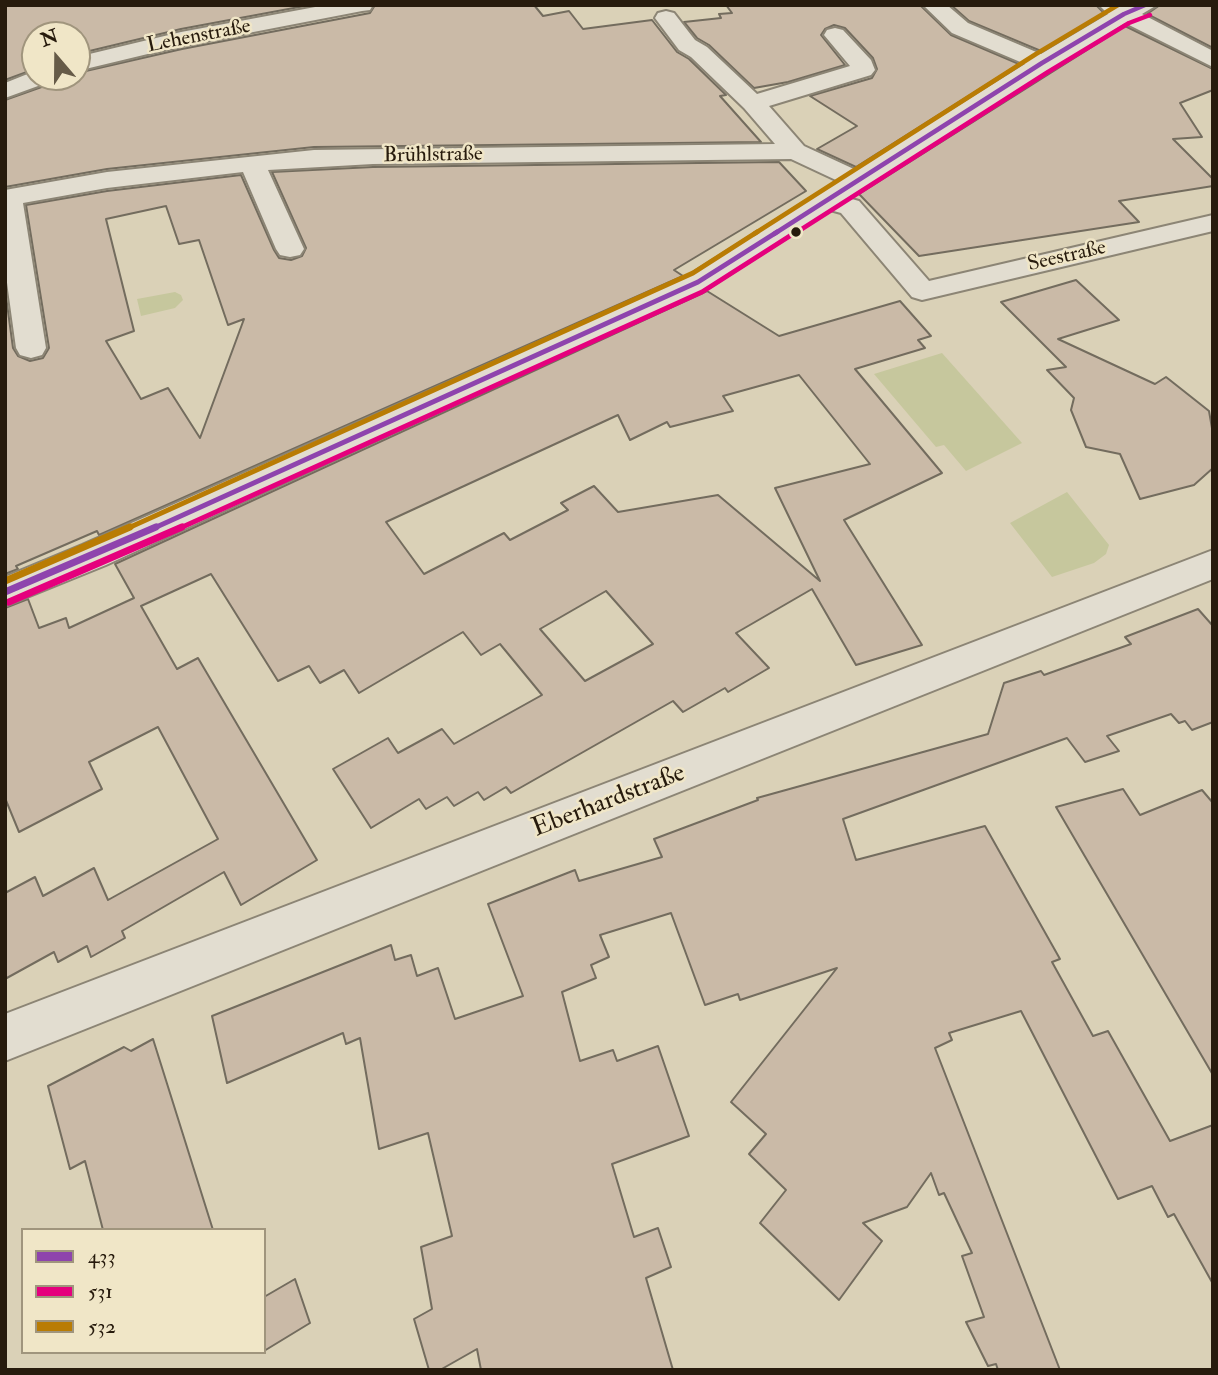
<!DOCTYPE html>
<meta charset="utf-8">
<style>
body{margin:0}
#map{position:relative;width:1218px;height:1375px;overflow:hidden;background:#dad1b7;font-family:"IM FELL Double Pica",serif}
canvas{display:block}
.frame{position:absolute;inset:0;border:7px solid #271b0d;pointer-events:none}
.legend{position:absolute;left:21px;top:1228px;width:245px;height:126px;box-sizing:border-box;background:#f0e6c7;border:2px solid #a0957d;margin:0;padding:9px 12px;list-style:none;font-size:21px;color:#271b0d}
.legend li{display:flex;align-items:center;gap:14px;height:35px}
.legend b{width:35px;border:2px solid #a0957d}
.north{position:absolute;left:21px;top:21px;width:70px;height:70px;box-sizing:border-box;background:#f0e6c7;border:2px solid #a0957d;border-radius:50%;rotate:340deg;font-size:19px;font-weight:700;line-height:28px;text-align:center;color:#271b0d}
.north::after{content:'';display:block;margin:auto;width:24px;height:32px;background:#665b48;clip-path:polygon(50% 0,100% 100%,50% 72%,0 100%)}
</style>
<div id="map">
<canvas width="1218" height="1375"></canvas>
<div class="frame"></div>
<ul class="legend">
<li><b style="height:9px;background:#8e44ad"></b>433</li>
<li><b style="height:9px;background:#e5007d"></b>531</li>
<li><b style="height:9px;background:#b97c04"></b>532</li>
</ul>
<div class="north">N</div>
</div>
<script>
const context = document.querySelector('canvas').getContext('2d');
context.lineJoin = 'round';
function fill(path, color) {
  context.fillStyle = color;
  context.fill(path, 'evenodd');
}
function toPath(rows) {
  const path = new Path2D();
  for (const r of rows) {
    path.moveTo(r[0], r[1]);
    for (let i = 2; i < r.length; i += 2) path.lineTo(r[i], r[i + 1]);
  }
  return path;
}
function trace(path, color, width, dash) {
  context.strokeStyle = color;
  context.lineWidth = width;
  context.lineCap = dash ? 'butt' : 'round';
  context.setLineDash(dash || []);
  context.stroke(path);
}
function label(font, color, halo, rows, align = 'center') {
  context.font = font + ' "IM FELL Double Pica",serif';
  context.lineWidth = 5;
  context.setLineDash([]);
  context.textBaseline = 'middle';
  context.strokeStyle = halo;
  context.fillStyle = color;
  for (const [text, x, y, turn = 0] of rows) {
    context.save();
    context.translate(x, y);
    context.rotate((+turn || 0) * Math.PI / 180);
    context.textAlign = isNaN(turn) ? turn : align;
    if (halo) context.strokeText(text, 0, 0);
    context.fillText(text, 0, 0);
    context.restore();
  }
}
fill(toPath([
 [175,292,181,295,183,300,175,308,141,316,137,299],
 [942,353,1022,443,966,471,944,445,936,447,874,374],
 [1067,492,1109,545,1106,554,1094,563,1052,577,1010,523]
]), '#c6c79d');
const building = toPath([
 [5,5,310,5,181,29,77,54,77,35,35,35,35,69,5,80,5,5],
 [375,5,534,5,543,16,569,11,583,29,652,20,677,52,689,59,726,95,720,96,761,142,314,147,107,169,5,187,5,100,50,84,56,77,77,77,77,73,182,49,370,13,375,5],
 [726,5,920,5,951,35,1019,64,856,167,817,149,857,126,810,96,872,78,877,69,873,58,845,28,834,25,825,29,821,35,845,65,788,82,754,88,709,45,697,38,684,22,721,18,719,14,732,13,726,5],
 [951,5,1096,5,1104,13,1041,51,969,21,951,5],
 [1160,5,1213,5,1213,48,1147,14,1160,5],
 [1125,26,1213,69,1213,90,1180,103,1202,137,1173,139,1213,179,1213,186,1119,201,1139,222,919,256,859,194,1125,26],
 [779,162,806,191,674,270,683,276,99,535,97,531,16,566,18,569,5,574,5,289,13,348,18,356,30,361,43,358,49,348,26,205,107,191,241,175,274,250,279,258,291,260,302,256,306,248,272,172,373,167,779,162],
 [166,206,179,244,199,240,228,325,244,319,200,438,168,388,141,399,106,341,134,331,106,219,166,206],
 [1076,280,1119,320,1058,339,1155,384,1166,377,1209,411,1213,434,1213,468,1194,485,1140,499,1120,454,1086,447,1071,410,1074,398,1047,370,1066,367,1001,302,1076,280],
 [707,291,779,336,900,301,931,336,918,340,925,348,855,369,942,473,844,520,922,645,856,665,812,589,736,633,769,668,728,692,725,688,683,712,673,701,511,793,506,787,484,800,478,792,454,806,447,797,426,809,419,799,371,828,333,769,388,738,398,753,442,729,454,744,542,695,500,644,481,655,463,632,359,693,344,670,320,683,309,666,278,681,211,574,141,606,177,669,198,658,317,860,241,905,224,872,122,931,125,938,91,957,87,946,58,962,54,952,5,979,5,893,35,877,43,896,94,868,108,900,218,839,158,727,89,762,102,789,19,832,5,798,5,608,28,599,39,628,66,618,69,628,134,598,115,564,707,291],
 [799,375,870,464,775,488,820,581,718,495,618,512,594,486,561,503,568,510,510,540,504,533,424,574,386,522,618,415,630,440,667,422,670,427,733,411,723,396,799,375],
 [606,591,653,644,585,681,540,629,606,591],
 [1198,609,1213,626,1213,722,1192,730,1185,721,1179,723,1171,714,1107,736,1119,751,1085,762,1067,738,843,819,856,860,985,826,1060,959,1052,962,1093,1036,1108,1031,1170,1141,1213,1125,1213,1284,1174,1214,1168,1217,1152,1186,1118,1199,1021,1011,949,1033,952,1040,935,1048,1060,1370,998,1370,996,1364,988,1366,966,1322,984,1317,962,1256,972,1253,944,1193,939,1195,931,1173,907,1207,863,1223,882,1241,839,1300,760,1223,786,1190,749,1154,766,1134,731,1102,837,968,740,1000,738,994,705,1005,671,913,600,935,609,957,591,965,596,978,562,992,580,1061,613,1050,617,1061,658,1046,689,1136,612,1164,634,1237,658,1228,671,1267,646,1278,673,1370,481,1370,477,1349,440,1370,429,1370,414,1319,432,1309,421,1247,452,1236,428,1133,379,1149,360,1038,346,1044,343,1033,227,1083,212,1016,391,945,395,960,411,955,417,976,438,968,455,1019,523,996,488,904,575,870,579,881,662,857,654,839,758,800,757,798,988,734,1004,683,1041,671,1044,675,1131,644,1125,637,1198,609],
 [1123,789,1140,815,1202,790,1213,803,1213,1075,1056,807,1123,789],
 [153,1039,213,1230,103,1230,85,1161,70,1169,48,1086,124,1047,131,1051,153,1039],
 [295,1279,310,1323,264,1351,264,1297,295,1279]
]);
fill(building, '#cabaa7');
trace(building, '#736c5e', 2);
const minor = toPath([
 [326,5,373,5,370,10,362,11,181,46,77,71,77,57,181,32,326,5],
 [923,5,947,5,968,23,1041,54,1108,14,1099,5,1157,5,1142,14,1213,51,1213,67,1125,23,848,198,859,201,929,281,1213,215,1213,231,922,300,912,297,841,213,830,210,708,288,106,565,5,606,5,577,82,545,688,276,838,181,791,159,373,164,268,170,304,249,300,255,290,257,280,255,276,249,243,172,107,188,23,203,46,348,42,355,31,358,20,355,16,348,5,268,5,190,107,172,314,150,775,144,744,108,691,57,679,50,655,18,658,13,666,11,674,13,695,40,707,47,757,94,850,66,824,35,827,30,835,28,843,30,871,60,875,70,871,75,769,106,804,146,856,170,1025,64,952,33,923,5],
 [35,71,35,77,53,77,49,82,5,98,5,83,35,71],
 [1213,550,1213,579,5,1061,5,1014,1213,550]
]);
trace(minor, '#8c8575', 4);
fill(minor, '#e2ddd0');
trace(toPath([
 [774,234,1042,63,1124,14,1145,5]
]), '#8e44ad', 4.5);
trace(toPath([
 [152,529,698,282,777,232]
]), '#8e44ad', 5);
trace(toPath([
 [5,592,156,527]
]), '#8e44ad', 7);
trace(toPath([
 [794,234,1048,72,1129,23,1150,15]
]), '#e5007d', 4.5);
trace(toPath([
 [178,529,702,292,796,232]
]), '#e5007d', 5);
trace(toPath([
 [9,602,182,527]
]), '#e5007d', 7);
trace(toPath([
 [754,234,1036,54,1118,5]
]), '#b97c04', 4.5);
trace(toPath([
 [126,529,693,273,757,232]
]), '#b97c04', 5);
trace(toPath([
 [5,581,130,527]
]), '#b97c04', 7);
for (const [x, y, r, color] of [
 [796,232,6,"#271b0d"]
]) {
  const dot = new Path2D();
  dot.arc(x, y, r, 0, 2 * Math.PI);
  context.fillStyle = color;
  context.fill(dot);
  trace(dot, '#f0e6c7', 2.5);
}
label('21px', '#271b0d', '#f0e6c7', [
 ["Lehenstraße",199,37,-11],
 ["Brühlstraße",433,156,-1],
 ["Seestraße",1067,257,-13]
]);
label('26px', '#271b0d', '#f0e6c7', [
 ["Eberhardstraße",609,802,-21]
]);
</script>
